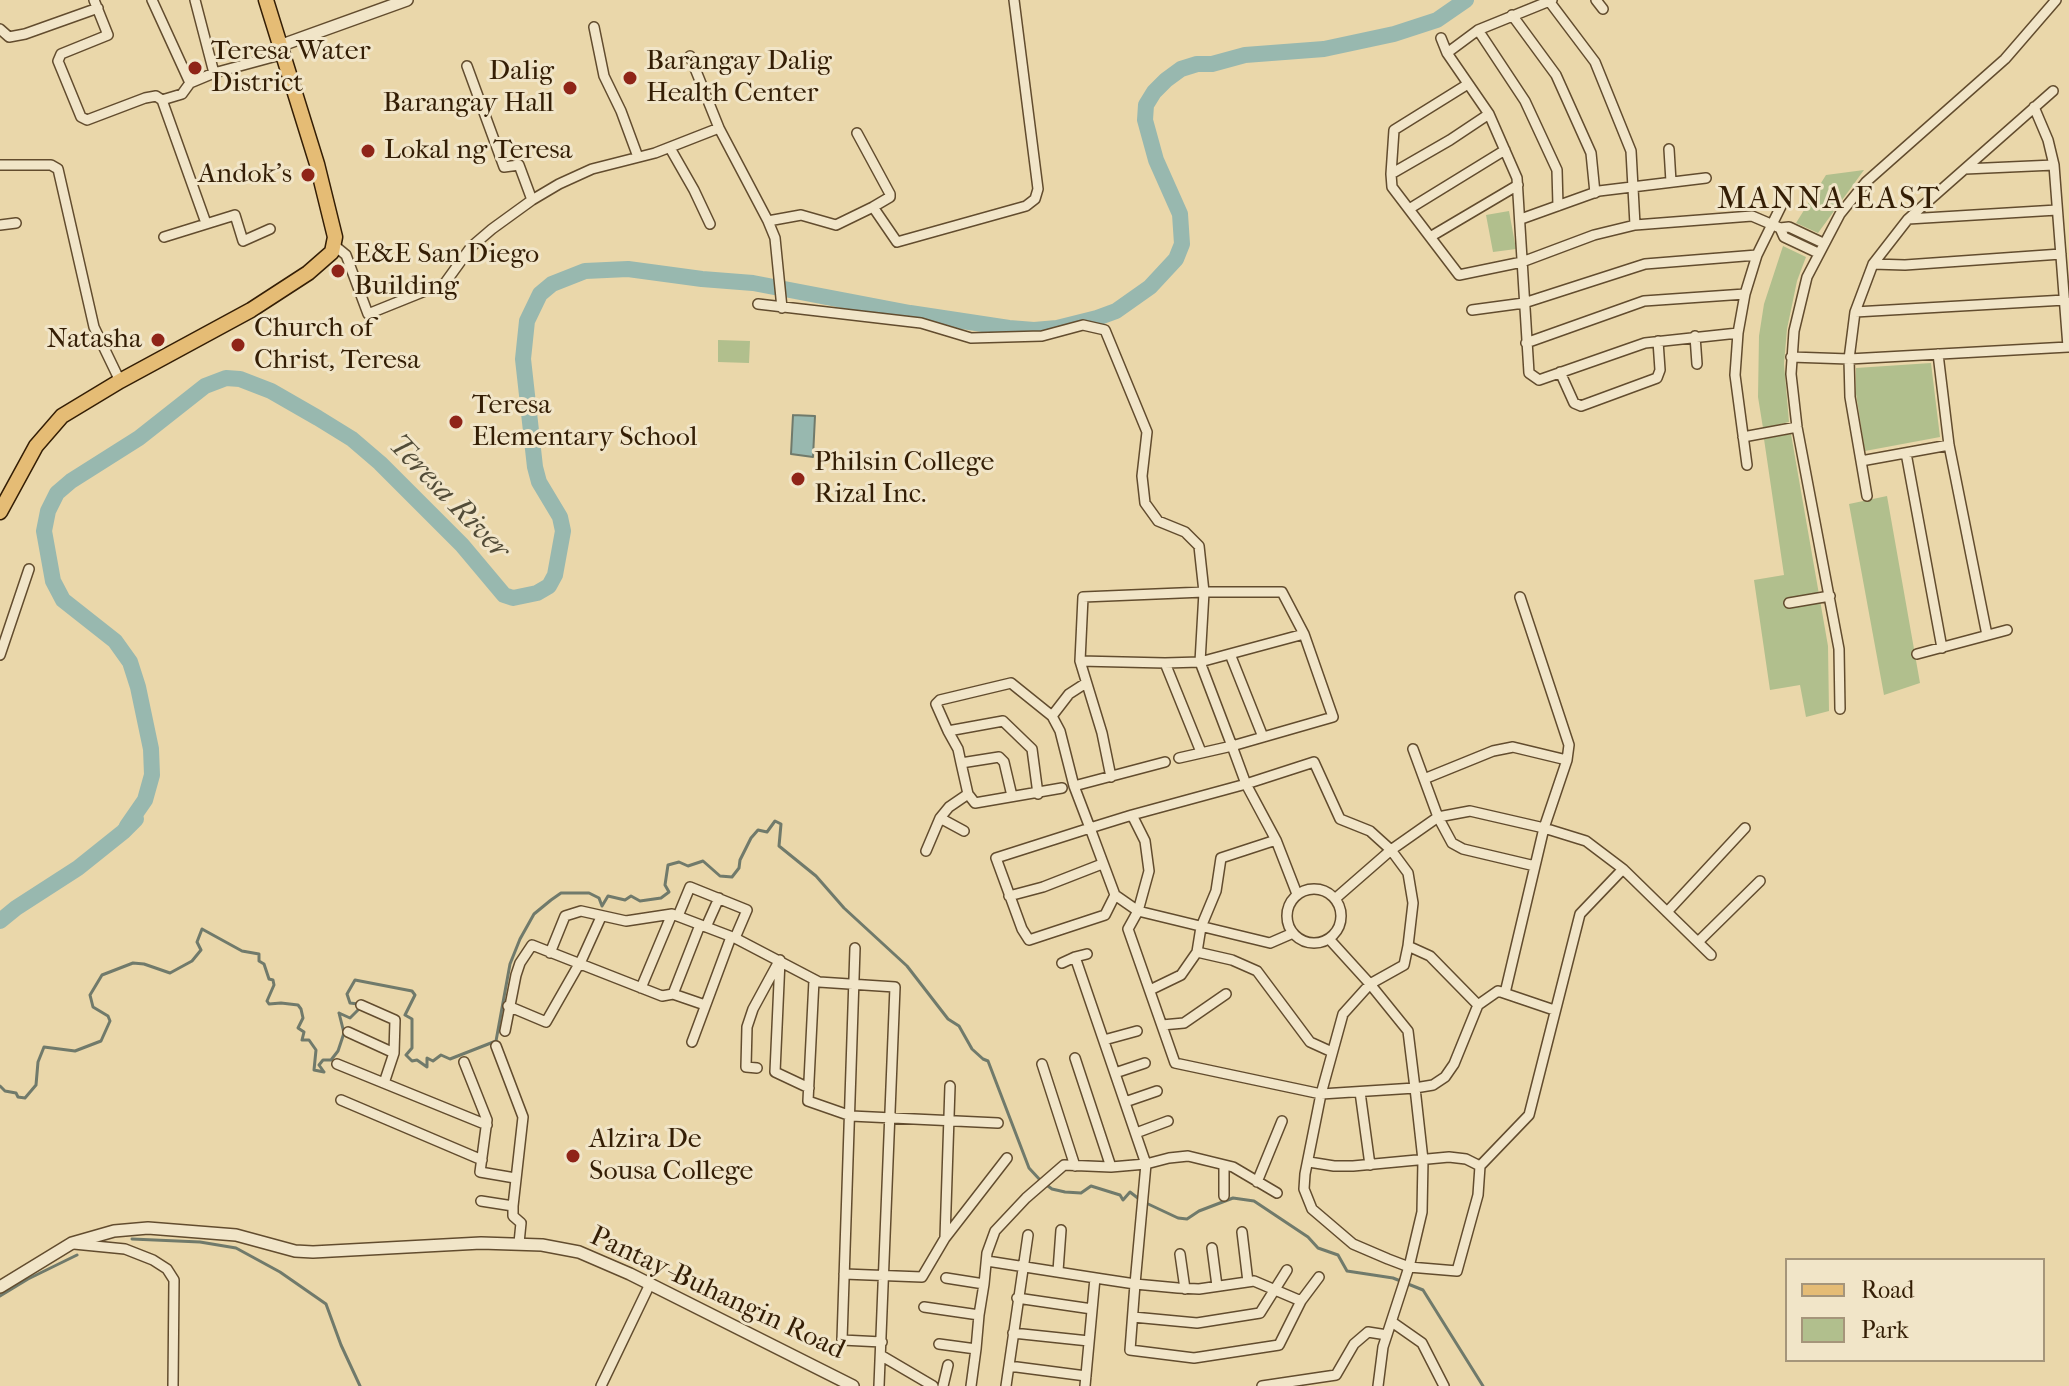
<!DOCTYPE html>
<style>
body{margin:0}
#map{position:relative;width:2069px;height:1386px;overflow:hidden;background:#ead7aa;font-family:"IM FELL French Canon",serif}
canvas{display:block}
.legend{position:absolute;left:1785px;top:1258px;width:260px;height:104px;box-sizing:border-box;background:#f1e5c8;border:2px solid #a5957a;margin:0;padding:10px 14px;list-style:none;font-size:24px;color:#341e05}
.legend li{display:flex;align-items:center;gap:16px;height:40px}
.legend b{width:40px;border:2px solid #a5957a}
</style>
<div id="map">
<canvas width="2069" height="1386"></canvas>
<ul class="legend">
<li><b style="height:10px;background:#e5bc75"></b>Road</li>
<li><b style="height:22px;background:#b1bf8d"></b>Park</li>
</ul>
</div>
<script>
const context = document.querySelector('canvas').getContext('2d');
context.lineJoin = 'round';
function fill(path, color) {
  context.fillStyle = color;
  context.fill(path, 'evenodd');
}
function toPath(rows) {
  const path = new Path2D();
  for (const r of rows) {
    if (r.length === 3) {
      path.moveTo(r[0] + r[2], r[1]);
      path.arc(r[0], r[1], r[2], 0, 2 * Math.PI);
      continue;
    }
    path.moveTo(r[0], r[1]);
    for (let i = 2; i < r.length; i += 2) path.lineTo(r[i], r[i + 1]);
  }
  return path;
}
function trace(path, color, width, dash) {
  context.strokeStyle = color;
  context.lineWidth = width;
  context.lineCap = dash ? 'butt' : 'round';
  context.setLineDash(dash || []);
  context.stroke(path);
}
function label(font, color, halo, rows, align = 'center') {
  context.font = font + ' "IM FELL French Canon",serif';
  context.lineWidth = 6;
  context.setLineDash([]);
  context.textBaseline = 'middle';
  context.strokeStyle = halo;
  context.fillStyle = color;
  for (const [text, x, y, turn = 0] of rows) {
    context.save();
    context.translate(x, y);
    context.rotate((+turn || 0) * Math.PI / 180);
    context.textAlign = isNaN(turn) ? turn : align;
    if (halo) context.strokeText(text, 0, 0);
    context.fillText(text, 0, 0);
    context.restore();
  }
}
fill(toPath([
 [1864,170,1818,233,1796,223,1826,175],
 [1509,211,1516,249,1493,252,1486,215],
 [1783,246,1806,257,1797,281,1787,329,1784,364,1789,422,1763,428,1758,397,1759,336,1764,304],
 [718,340,750,341,749,363,718,362],
 [1931,363,1940,437,1865,451,1856,394,1856,368],
 [1791,434,1828,646,1829,711,1806,717,1800,685,1770,690,1754,580,1784,575,1764,439],
 [1887,496,1920,683,1884,695,1849,504]
]), '#b1bf8d');
const water = toPath([
 [793,415,815,416,813,457,791,454,793,415]
]);
fill(water, '#98b8af');
trace(water, '#707a6b', 2);
trace(toPath([
 [339,1013,350,1018,360,1008,358,1004,350,1003,347,994,355,980,412,991,415,995,405,1015,412,1019,412,1048,406,1055,412,1061,417,1060,427,1067,427,1058,433,1061,441,1055,450,1059,496,1041,510,964,520,939,534,914,551,900,561,893,589,893,599,898,602,906,608,896,625,900,631,896,640,901,661,898,669,892,665,885,668,865,679,862,688,866,703,861,720,876,732,877,739,868,740,860,751,838,758,830,767,832,775,821,781,824,779,846,816,876,844,908,907,966,948,1019,959,1026,972,1049,983,1059,988,1061,1029,1168,1041,1181,1052,1189,1065,1192,1081,1193,1091,1186,1120,1195,1123,1200,1130,1192,1139,1199],
 [324,1072,319,1065,323,1060,331,1060,338,1051,344,1033,339,1013],
 [0,1086,5,1091,16,1093,18,1097,25,1098,36,1085,38,1062,44,1047,75,1051,101,1041,110,1021,108,1016,93,1007,90,995,102,975,133,963,144,964,170,973,192,961,201,950,197,942,202,929,242,951,259,954,259,961,264,964,269,979,273,980,274,985,267,1001,269,1004,281,1003,298,1005,301,1009,303,1018,298,1028,304,1032,302,1040,309,1040,316,1050,314,1070,324,1072],
 [1146,1203,1178,1218,1187,1219,1199,1211,1233,1198,1254,1201,1308,1237,1318,1248,1338,1255,1347,1271,1393,1278,1423,1290,1483,1386],
 [132,1239,200,1242,236,1248,280,1272,326,1304,341,1345,360,1386],
 [0,1296,28,1279,77,1255]
]), '#707a6b', 3);
trace(toPath([
 [0,921,16,908,78,868,123,832,136,819,127,826,145,800,152,775,151,749,138,687,130,662,115,641,63,600,53,581,44,531,48,511,57,493,71,481,139,438,205,386,226,378,240,379,271,391,318,418,352,439,380,463,462,545,504,595,513,598,537,593,549,586,555,575,563,531,560,517,539,482,535,467,523,359,527,321,540,294,552,284,585,271,628,269,702,279,753,283,910,313,1009,328,1034,330,1057,328,1097,318,1116,311,1150,287,1176,259,1182,244,1180,214,1156,160,1145,120,1146,105,1154,92,1166,80,1181,69,1197,64,1212,64,1245,55,1324,49,1394,34,1437,20,1466,0]
]), '#98b8af', 16);
const minor = toPath([
 [94,0,108,35,61,54,58,61,81,117,87,120,145,98,156,96,162,100],
 [152,0,190,83],
 [195,0,214,73],
 [1596,0,1603,9],
 [1549,1,1595,62,1631,151,1635,225],
 [1512,15,1556,75,1591,153,1595,193],
 [594,27,604,76,621,111,638,157],
 [0,29,9,37,25,34,98,8],
 [1478,30,1525,101,1557,170,1558,206],
 [1441,38,1447,53,1489,114,1517,178,1529,373,1539,380,1645,343,1738,333],
 [1447,53,1478,30,1552,0],
 [690,56,719,128],
 [467,66,504,167,519,165,532,200],
 [1468,84,1394,130,1391,174,1392,187,1459,275,1522,262,1594,235,1635,225,1752,216,1780,228,1784,237,1818,253],
 [162,100,182,94,190,83,214,73,284,54],
 [162,100,206,223],
 [857,133,890,194,890,197,873,207],
 [670,148,694,190,710,224],
 [1669,149,1671,182],
 [0,165,51,165,58,169,94,327,120,381],
 [1965,169,2054,165],
 [1391,174,1450,140,1489,114],
 [1409,209,1505,150],
 [1521,219,1599,191,1706,178],
 [1908,219,2057,210],
 [768,221,775,238,782,308],
 [0,225,16,223],
 [1780,228,1789,227,1823,243],
 [164,237,235,215,243,241,270,229],
 [1430,237,1518,185],
 [335,246,346,255,368,314,445,283,471,247,492,229,532,200,559,184,592,169,655,153,719,128,768,221,801,215,836,225,873,207,897,242,1026,206,1035,199,1038,189,1014,0],
 [1873,264,1905,265,2061,254],
 [758,304,921,323,971,338,1042,336,1083,325,1105,330,1147,432,1142,476,1145,503,1158,521,1185,532,1199,546,1204,592,1200,662,1304,634,1282,592,1204,592,1083,597,1080,661],
 [1472,310,1524,303,1645,264,1757,255],
 [1855,312,2065,300],
 [1695,336,1697,364],
 [1526,343,1644,301,1745,294],
 [1938,354,1949,445,1987,635],
 [1791,357,1849,359,2068,347,2054,165,2048,140,2034,107],
 [1560,372,1574,403,1581,406,1657,378,1660,370,1658,341],
 [1743,437,1797,427],
 [1906,453,1942,648],
 [1861,461,1949,445],
 [1747,465,1735,375,1738,333,1745,294,1757,255,1787,194],
 [1867,496,1850,397,1849,359,1855,312,1873,264,1908,219,2053,91],
 [1520,597,1569,745,1567,760,1544,828,1586,841,1623,869,1711,955],
 [1789,603,1830,596],
 [1230,654,1263,737],
 [1917,654,2007,630],
 [0,655,29,569],
 [1165,663,1200,662,1232,746,1333,717,1304,634],
 [1840,709,1839,649,1797,427,1791,374,1794,331,1807,277,1840,214,1866,182,2005,59,2056,0],
 [1052,716,1069,694,1086,683],
 [948,731,958,749,961,763],
 [1413,749,1438,817,1452,843,1463,849,1535,866],
 [1111,777,1102,733,1080,661,1165,663,1201,752],
 [1424,779,1493,751,1513,747,1567,760],
 [1074,786,1165,762],
 [1038,794,1032,749,1003,721,948,731,936,704,940,700,1011,683,1052,716,1060,731,1074,786,1090,828,1132,815,1145,841,1149,871,1138,911,1128,929,1175,1063,1321,1094,1415,1088,1408,1031,1370,984,1343,1014,1321,1094,1305,1174,1304,1189,1312,1209,1353,1244,1388,1259,1409,1267,1422,1212,1423,1160,1415,1088,1433,1085,1445,1077,1454,1064,1478,1005,1498,991,1554,1010],
 [1012,796,1004,762,999,757,961,763,968,794,975,803,1062,788],
 [1132,815,1246,784,1232,746,1179,758],
 [940,818,964,831],
 [1090,828,1115,895,1105,915,1029,940,1022,929,996,858,1090,828],
 [926,851,940,818,949,807,968,794],
 [1314,916,27],
 [1297,894,1276,840,1246,784,1314,762,1340,819,1370,831,1391,850,1408,873,1413,903,1408,946,1430,956,1478,1005],
 [1115,895,1138,911,1270,943,1293,933],
 [1009,896,1043,887,1102,864],
 [1336,898,1391,850,1438,817,1470,811,1544,828,1505,993],
 [1667,912,1745,828],
 [678,916,690,887,747,910,735,938],
 [706,927,719,898],
 [1330,940,1370,984,1404,965,1408,946],
 [1698,942,1760,881],
 [855,948,842,1340,882,1342],
 [1197,952,1232,960,1257,971,1310,1042,1332,1052],
 [550,953,565,916,581,911,626,921,672,914,735,938,819,982,895,987,879,1386],
 [1075,957,1087,954],
 [780,960,775,1072,809,1088],
 [814,980,808,1101,851,1116,998,1123],
 [641,988,672,914],
 [1150,990,1181,975,1197,952,1201,927,1216,891,1221,858,1276,840],
 [673,994,700,925],
 [361,1005,395,1020,394,1053,384,1083],
 [508,1006,546,1022,582,959,601,917],
 [1162,1025,1184,1023,1226,994],
 [505,1031,516,975,520,963,532,945,662,996,673,994,705,1005],
 [348,1032,394,1053],
 [1104,1040,1137,1031],
 [692,1042,731,937],
 [496,1046,523,1117,513,1206,513,1216,521,1223,519,1243],
 [1075,1058,1111,1167],
 [464,1062,487,1120,480,1172,515,1178],
 [337,1064,487,1125],
 [1042,1064,1075,1166],
 [757,1068,746,1067,747,1027,753,1009,778,963],
 [1115,1073,1145,1063],
 [1360,1092,1370,1165],
 [341,1100,482,1160],
 [1125,1102,1157,1091],
 [1136,1133,1168,1121],
 [1309,1162,1334,1166,1353,1166,1449,1157,1466,1159,1480,1166],
 [1224,1165,1224,1196],
 [1257,1182,1282,1121],
 [481,1201,513,1206],
 [1242,1232,1248,1282],
 [945,1238,950,1086],
 [74,1244,125,1249,153,1260,167,1269,174,1280,173,1386],
 [1212,1248,1217,1286],
 [1180,1254,1185,1289],
 [987,1261,1102,1279,1135,1284,1178,1288,1199,1289,1254,1281,1301,1301,1279,1345,1194,1358,1130,1350,1135,1284,1146,1164,1075,957,1062,963],
 [1058,1271,1061,1230],
 [844,1274,922,1277,945,1238,1007,1158],
 [946,1278,984,1284,987,1253,995,1231,1026,1198,1064,1165,1111,1167,1146,1164,1169,1158,1188,1156,1233,1167,1277,1193],
 [1017,1298,1092,1309],
 [1301,1301,1319,1277],
 [924,1307,979,1315,976,1349,939,1344],
 [979,1315,984,1284],
 [1133,1317,1197,1323,1260,1313,1287,1270],
 [1392,1322,1422,1343,1444,1386],
 [1013,1333,1089,1341],
 [882,1356,933,1386],
 [1009,1366,1086,1376],
 [601,1386,650,1284],
 [943,1386,948,1365],
 [971,1386,976,1349],
 [1006,1386,1028,1235],
 [1085,1386,1095,1278],
 [1262,1386,1336,1375,1354,1344,1368,1332,1387,1335],
 [1378,1386,1383,1347,1409,1267,1457,1271,1478,1195,1480,1166,1529,1115,1580,914,1623,869]
]);
const tertiary = toPath([
 [282,45,407,0],
 [0,1287,72,1243,114,1231,148,1228,236,1235,295,1251,313,1252,481,1243,542,1245,579,1252,630,1274,853,1386]
]);
const primary = toPath([
 [0,512,36,446,62,416,120,381,251,310,308,273,332,252,335,237,317,164,266,0]
]);
trace(minor, '#624c2e', 12);
trace(tertiary, '#624c2e', 14);
trace(primary, '#341e05', 17);
trace(minor, '#f1e5c8', 9);
trace(tertiary, '#f1e5c8', 11);
trace(primary, '#e5bc75', 14);
for (const [x, y, r, color] of [
 [195,68,8,"#8f2418"],
 [630,78,8,"#8f2418"],
 [570,88,8,"#8f2418"],
 [368,151,8,"#8f2418"],
 [308,175,8,"#8f2418"],
 [338,271,8,"#8f2418"],
 [158,340,8,"#8f2418"],
 [238,345,8,"#8f2418"],
 [456,422,8,"#8f2418"],
 [798,479,8,"#8f2418"],
 [573,1156,8,"#8f2418"]
]) {
  const dot = new Path2D();
  dot.arc(x, y, r, 0, 2 * Math.PI);
  context.fillStyle = color;
  context.fill(dot);
  trace(dot, '#f1e5c8', 3);
}
label('28px', '#341e05', '#f1e5c8', [
 ["Teresa Water",211,52],
 ["District",211,84],
 ["Barangay Dalig",646,62],
 ["Health Center",646,94],
 ["Dalig",554,72,"right"],
 ["Barangay Hall",554,104,"right"],
 ["Lokal ng Teresa",384,151],
 ["Andok's",292,175,"right"],
 ["E&E San Diego",354,255],
 ["Building",354,287],
 ["Church of",254,329],
 ["Christ, Teresa",254,361],
 ["Natasha",142,340,"right"],
 ["Teresa",472,406],
 ["Elementary School",472,438],
 ["Philsin College",814,463],
 ["Rizal Inc.",814,495],
 ["Alzira De",589,1140],
 ["Sousa College",589,1172]
], 'left');
label('28px', '#341e05', '#f1e5c8', [
 ["Pantay-Buhangin Road",717,1294,25]
]);
label('italic 30px', '#524c38', '#f1e5c8', [
 ["Teresa River",448,498,46]
]);
context.letterSpacing = '2px';
label('32px', '#341e05', '#f1e5c8', [
 ["MANNA EAST",1829,200]
]);
context.letterSpacing = '0px';
</script>
